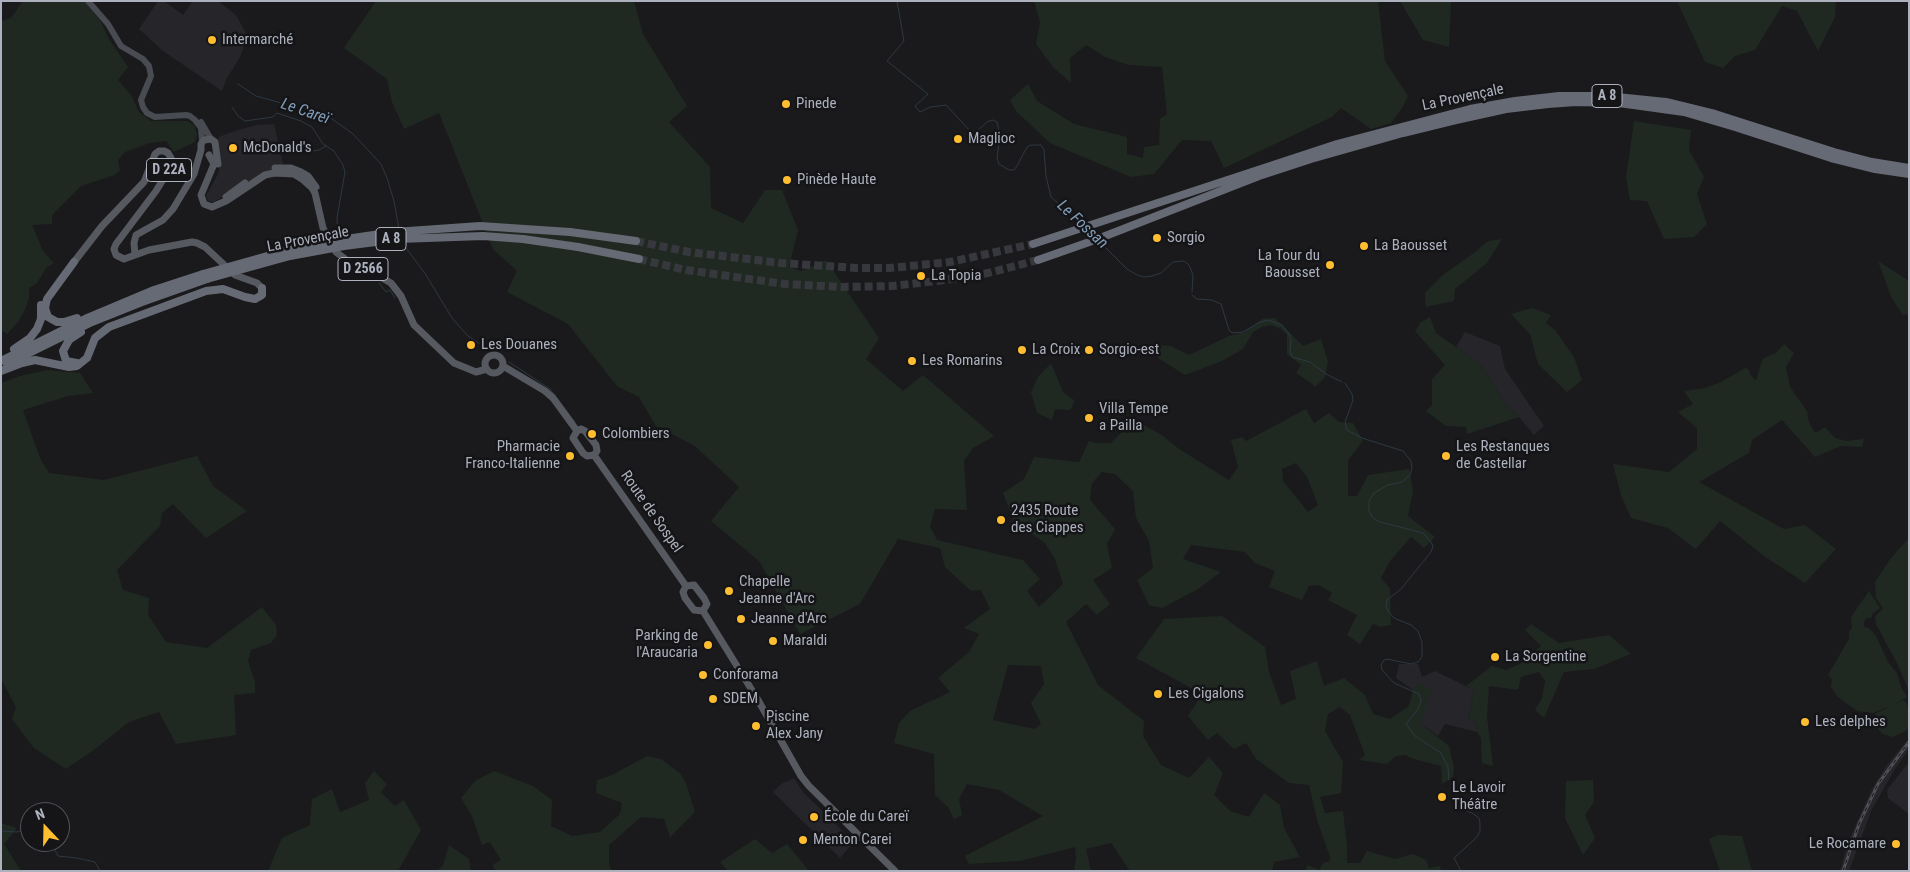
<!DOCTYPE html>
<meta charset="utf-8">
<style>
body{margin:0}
#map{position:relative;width:1910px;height:872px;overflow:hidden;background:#1a1a1d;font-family:"Roboto Condensed",sans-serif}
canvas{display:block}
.frame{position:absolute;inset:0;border:2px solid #acb1bd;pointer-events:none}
.north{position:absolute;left:20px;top:802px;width:50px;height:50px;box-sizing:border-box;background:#151518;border:1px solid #51535a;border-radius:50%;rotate:339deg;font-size:14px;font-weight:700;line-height:20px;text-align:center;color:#acb1bd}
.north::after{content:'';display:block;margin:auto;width:18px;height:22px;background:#ffbd30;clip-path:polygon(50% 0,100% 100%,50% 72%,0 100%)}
</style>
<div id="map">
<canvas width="1910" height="872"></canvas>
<div class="frame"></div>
<div class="north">N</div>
</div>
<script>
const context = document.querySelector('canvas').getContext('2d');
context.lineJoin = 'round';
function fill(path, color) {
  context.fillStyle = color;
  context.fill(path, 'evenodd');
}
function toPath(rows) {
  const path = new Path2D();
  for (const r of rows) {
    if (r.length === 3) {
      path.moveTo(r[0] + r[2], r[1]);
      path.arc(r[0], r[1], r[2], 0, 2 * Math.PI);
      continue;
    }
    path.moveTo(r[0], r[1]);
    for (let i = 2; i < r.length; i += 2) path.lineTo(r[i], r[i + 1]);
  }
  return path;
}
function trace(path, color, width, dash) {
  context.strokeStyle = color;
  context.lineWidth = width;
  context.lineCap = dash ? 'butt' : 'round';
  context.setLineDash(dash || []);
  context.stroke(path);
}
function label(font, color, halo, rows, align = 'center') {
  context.font = font + ' "Roboto Condensed",sans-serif';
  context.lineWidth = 5;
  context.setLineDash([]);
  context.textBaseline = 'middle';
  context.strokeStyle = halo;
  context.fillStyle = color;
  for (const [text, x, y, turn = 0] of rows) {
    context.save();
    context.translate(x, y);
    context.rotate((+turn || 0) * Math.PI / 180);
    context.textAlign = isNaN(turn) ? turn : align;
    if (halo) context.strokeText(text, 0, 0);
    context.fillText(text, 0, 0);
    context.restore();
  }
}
fill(toPath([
 [158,1,164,1,183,15,193,1,218,1,236,15,246,33,244,46,240,57,227,78,222,91,163,51,139,29],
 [274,124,283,164,240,186,214,202,208,201,206,196,218,174,221,161,218,137,238,130,257,125],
 [1465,332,1500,346,1505,369,1544,426,1534,435,1519,417,1505,404,1494,384,1480,364,1456,347],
 [1399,664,1418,664,1422,677,1435,671,1474,690,1468,719,1476,722,1477,732,1445,724,1438,736,1420,723,1420,682,1413,690,1396,678],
 [1909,738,1909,749,1895,769,1872,809,1849,871,1840,871,1848,842,1872,789,1887,765],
 [1909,762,1909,814,1888,798,1887,790],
 [794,778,803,792,854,842,840,858,773,792,781,784]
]), '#26262a');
fill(toPath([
 [23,1,85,2,101,22,109,39,128,67,118,80,131,95,139,112,151,121,187,121,194,125,197,134,195,142,174,152,166,141,150,143,125,152,118,160,120,170,115,175,81,186,52,215,52,224,32,225,43,251,54,263,46,268,37,283,29,288,29,299,25,309,18,322,7,334,1,330,1,21,11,18],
 [376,1,634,1,643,34,687,106,669,122,710,167,711,208,743,223,765,190,782,190,798,230,789,267,801,271,826,260,879,338,866,359,903,391,923,375,994,436,973,448,964,461,967,510,935,509,930,526,937,540,1023,560,1040,579,1027,591,1039,607,1063,584,1055,559,1045,543,1014,522,1003,493,1024,479,1034,457,1079,462,1089,441,1096,443,1111,443,1134,420,1162,435,1179,449,1229,480,1238,467,1231,440,1242,437,1246,441,1306,409,1314,423,1329,413,1339,422,1353,423,1363,441,1348,460,1348,496,1357,496,1368,475,1409,469,1413,491,1408,516,1435,537,1424,548,1411,537,1390,561,1381,578,1390,589,1391,625,1380,627,1373,624,1360,644,1347,635,1357,615,1328,600,1332,593,1319,585,1309,586,1302,600,1269,587,1275,571,1255,563,1245,552,1191,545,1183,559,1221,572,1198,589,1162,608,1149,605,1137,580,1153,568,1149,541,1136,518,1133,491,1115,474,1102,472,1092,483,1090,500,1115,529,1107,544,1112,568,1093,580,1110,604,1097,615,1086,604,1066,622,1098,685,1144,721,1143,736,1161,765,1189,778,1209,757,1223,773,1214,795,1230,811,1249,817,1264,793,1280,805,1284,828,1300,857,1274,862,1272,871,1130,871,1111,843,1086,849,1091,871,1074,871,1076,858,1075,847,1020,861,969,864,965,856,1043,816,999,790,967,784,959,799,962,815,954,819,948,807,935,795,934,754,894,743,899,723,910,711,950,692,938,678,969,652,979,634,964,628,990,609,981,590,971,591,945,567,940,548,898,539,860,604,800,634,759,561,711,521,739,487,695,446,656,426,639,397,617,386,568,324,507,292,517,271,493,249,439,113,404,129,392,102,387,79,344,48],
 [1296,463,1307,477,1318,505,1308,512,1283,481,1282,469],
 [1008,665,1041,666,1044,684,1031,703,1041,724,1034,729,993,720],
 [1034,1,1378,1,1385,61,1408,96,1402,108,1391,123,1371,129,1341,108,1332,117,1224,168,1211,141,1182,140,1154,174,1131,177,1050,143,1016,111,1010,100,1028,84,1037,101,1074,124,1127,137,1127,154,1143,158,1144,147,1159,145,1160,119,1167,114,1162,67,1129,65,1105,57,1086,45,1070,58,1071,83,1053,67,1036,44,1040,22],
 [1400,1,1451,1,1449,47,1423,40],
 [1677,1,1836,1,1835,17,1818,51,1797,11,1782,6,1755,50,1735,56,1723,68,1705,62],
 [1634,121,1691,130,1689,150,1704,177,1697,194,1707,224,1694,237,1664,239,1647,201,1630,200,1626,178],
 [1502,239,1487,263,1455,289,1454,301,1426,307,1425,293,1444,274,1474,253,1488,241],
 [1878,261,1909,281,1909,314,1903,315,1892,299],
 [1532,308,1551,315,1546,323,1555,330,1574,357,1582,380,1567,392,1538,364,1530,334,1511,314],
 [1430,317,1436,333,1480,364,1494,384,1505,404,1519,417,1467,434,1466,427,1446,426,1426,411,1432,405,1432,379,1445,365,1415,331,1421,322],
 [1275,318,1303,346,1321,339,1328,362,1325,377,1315,387,1311,383,1296,373,1301,365,1287,354,1287,335,1281,329,1271,325,1262,327,1253,332,1243,349,1222,361,1185,375,1158,358,1156,345,1171,346,1189,355,1229,336,1245,332,1262,319],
 [1784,344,1794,353,1786,367,1790,387,1807,411,1808,419,1813,430,1816,433,1825,427,1835,438,1846,441,1864,439,1862,447,1841,446,1815,457,1782,420,1752,440,1749,453,1699,482,1784,529,1805,525,1836,549,1805,583,1764,556,1720,521,1696,549,1668,528,1631,518,1621,495,1613,464,1669,472,1697,449,1697,428,1678,412,1693,404,1684,391,1705,388,1721,382,1745,368,1748,369,1752,377,1756,381,1761,363,1764,358,1776,353],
 [1051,363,1063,392,1075,401,1070,410,1055,409,1052,420,1037,413,1031,392,1038,377],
 [47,370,80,373,93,393,68,396,23,410,40,458,49,473,104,480,197,456,213,486,247,511,206,538,173,504,162,513,160,526,117,570,123,590,149,598,148,615,166,642,207,648,262,607,276,625,277,635,271,643,251,650,248,661,255,682,255,693,234,695,236,735,176,744,159,712,129,722,95,749,66,769,34,748,12,719,16,707,1,679,1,383,20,376],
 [1909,538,1909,691,1897,663,1876,624,1875,617,1883,608,1876,598,1875,582,1891,558],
 [1869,591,1880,608,1873,613,1871,618,1866,618,1864,622,1864,627,1869,628,1876,636,1888,662,1897,673,1902,689,1907,697,1893,705,1903,700,1906,702,1909,709,1909,728,1904,732,1893,737,1883,734,1878,729,1882,725,1882,721,1875,714,1891,706,1873,713,1857,711,1838,697,1831,687,1832,679,1828,675,1849,639,1849,632,1852,628,1851,617],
 [1222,616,1265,647,1269,672,1281,705,1296,699,1290,671,1317,661,1324,686,1344,678,1365,695,1373,714,1390,719,1409,706,1413,690,1420,682,1432,690,1420,723,1449,746,1454,768,1453,777,1442,784,1441,766,1410,758,1406,755,1396,756,1387,764,1359,760,1365,755,1350,715,1340,707,1328,714,1325,731,1343,762,1341,793,1320,797,1325,813,1343,811,1347,846,1347,863,1360,863,1367,851,1395,859,1413,854,1426,860,1429,868,1439,866,1442,871,1306,871,1307,865,1319,870,1324,862,1329,862,1330,857,1318,823,1309,785,1289,783,1256,759,1246,743,1234,749,1217,733,1208,740,1188,716,1202,694,1136,658,1164,619],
 [1531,624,1559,643,1609,635,1631,654,1594,669,1564,672,1544,718,1535,710,1542,698,1545,681,1539,672,1521,677,1518,690,1489,686,1487,717,1493,766,1482,763,1481,738,1477,732,1476,722,1468,719,1474,690,1466,686,1492,666,1506,670,1522,663,1541,646,1525,630],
 [647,756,661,759,680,773,686,783,695,812,670,837,664,819,641,817,609,845,609,864,612,871,496,871,492,865,501,860,490,842,482,845,472,816,461,798,475,781,494,771,533,786,552,800,551,826,572,836,600,832,620,814,622,803,596,793,597,780,612,775],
 [374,771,387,784,381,792,395,806,404,800,421,830,398,871,268,871,282,838,310,825,312,799,332,789,340,812,369,800,365,783],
 [1593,780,1594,802,1585,815,1595,838,1583,855,1565,818,1566,781],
 [1,823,17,828,4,844,21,871,1,871],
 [1718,835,1742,836,1752,871,1720,871,1709,839],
 [755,839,772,853,787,844,809,871,728,871,720,862],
 [449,845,469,859,471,871,437,871,443,865]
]), '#1f2921');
trace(toPath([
 [897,1,904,41,887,61,928,94,915,106,920,112,930,107,946,105,971,132,977,131,987,122,993,120,997,122,1000,136,997,158,999,164,1009,170,1014,170,1017,166,1027,147,1031,145,1041,145,1044,150,1046,176,1051,197,1082,224],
 [238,84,256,96,328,116,353,134,381,164,387,178,394,201,399,229],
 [232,107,238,116,245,121,273,117,277,113,301,121,312,127,323,144,334,151,343,165,345,172,337,218,338,236],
 [291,148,313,151,319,150,326,146],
 [1088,230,1094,236],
 [1099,241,1127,269,1137,275,1144,277,1152,276,1161,273,1173,262,1184,261,1189,265,1193,275,1192,292],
 [403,242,406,248,426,275,452,318,468,336,491,351],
 [379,283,386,292,390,290,395,298],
 [1192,295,1197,299,1212,300,1221,304,1229,330,1232,333,1243,332,1258,323,1268,320,1282,325,1289,334,1291,340,1290,351,1292,357,1310,362,1326,374,1342,382],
 [509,362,550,389,575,422],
 [1345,383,1352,394,1353,400,1345,422,1347,430,1362,438,1403,451,1411,461,1412,468,1410,475,1402,482,1388,485,1374,493,1369,501,1369,511,1373,518,1380,522,1423,533,1431,542,1433,546,1431,552,1401,589,1387,600,1386,606,1388,611,1394,618,1411,625,1418,631,1422,642,1422,657,1418,662,1411,664,1387,659,1384,660,1381,665,1382,670,1394,683,1419,694,1421,701,1418,709,1406,724,1415,736,1441,753,1448,767,1449,780],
 [1455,799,1461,809,1472,813,1479,818,1480,823,1480,831,1477,837,1454,858,1461,871],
 [1,831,17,832,30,828],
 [56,842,54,848,58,856,77,858,95,862,100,871]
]), '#2e3943', 1);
trace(toPath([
 [636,241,689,252,781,263,856,268,890,268,950,262,1033,244],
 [639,259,686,270,785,284,842,287,892,286,945,280,988,273,1038,260]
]), '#37383d', 8, [8, 4]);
trace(toPath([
 [88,1,108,24,121,46,143,59,149,66,151,76,141,100,143,107,147,113,155,117,186,115,190,116,195,120,201,128,202,141],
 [201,122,211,139]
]), '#494b52', 6);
trace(toPath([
 [209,155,214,164,201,195,204,204,212,207,226,201,265,175,274,173,294,174,302,179,312,188,315,193,323,228,336,252,354,266,377,275,391,283,401,296,414,325,454,363,476,372,487,369],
 [275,168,291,168,301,172,308,176,316,187],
 [226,197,245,183],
 [135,255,134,243,136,235,163,220,173,209,194,174,201,150,201,144,204,140,211,139,215,142,218,164],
 [74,262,102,226,144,182,155,154,159,151,164,151,168,153,171,158,170,168,156,191,116,244,114,249,116,255,124,259,149,250,192,242,197,243,205,247,235,275,257,283,262,288],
 [494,364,9],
 [503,366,545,391,553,398,577,431],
 [577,431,573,438,583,453,587,456,594,455],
 [577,431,581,429,585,431,596,445,597,451,594,455],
 [594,455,686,586],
 [686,586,694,585,704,598,707,604,703,611],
 [686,586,683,592,685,598,694,610,703,611],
 [703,611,758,700,801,776,809,786,895,871]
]), '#575961', 7);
trace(toPath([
 [570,232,636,241],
 [1033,244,1337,144,1470,109,1515,101,1559,96,1607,96,1666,102,1715,114,1834,152,1872,162,1909,168],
 [578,247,639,259],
 [1038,260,1095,240,1259,176,1311,159,1403,133,1456,120,1506,109,1548,104,1576,102,1619,103,1684,112,1735,127,1831,158,1875,169,1909,174],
 [74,262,47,299,45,308,48,317,57,322,64,322,77,318],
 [14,349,30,338,37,329,41,319,41,305],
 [1,361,85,319,154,290,203,274],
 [77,363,66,361,63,351,69,340,81,332],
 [7,364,92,322,142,302,207,279],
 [1,371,22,363,35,360,69,367,77,366,87,358,95,338,109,327,206,291,223,289,245,297,255,299,262,295,262,288]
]), '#666a74', 8);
const rail = toPath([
 [1843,871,1859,824,1878,784,1909,742]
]);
trace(rail, '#4e5057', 3);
trace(rail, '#151518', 1, [4]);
trace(toPath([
 [203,274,285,251,346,239,394,232,480,226,570,232],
 [207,279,290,256,344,246,399,239,483,236,523,239,578,247]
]), '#666a74', 8);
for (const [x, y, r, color] of [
 [212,40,5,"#ffbd30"],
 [786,104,5,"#ffbd30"],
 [958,139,5,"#ffbd30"],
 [233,148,5,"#ffbd30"],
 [787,180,5,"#ffbd30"],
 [1157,238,5,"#ffbd30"],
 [1364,246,5,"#ffbd30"],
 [1330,265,5,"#ffbd30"],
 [921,276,5,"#ffbd30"],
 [471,345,5,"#ffbd30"],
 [1022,350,5,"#ffbd30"],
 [1089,350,5,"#ffbd30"],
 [912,361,5,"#ffbd30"],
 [1089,418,5,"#ffbd30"],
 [592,434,5,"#ffbd30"],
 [570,456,5,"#ffbd30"],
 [1446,456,5,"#ffbd30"],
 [1001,520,5,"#ffbd30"],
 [729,591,5,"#ffbd30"],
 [741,619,5,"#ffbd30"],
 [773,641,5,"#ffbd30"],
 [708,645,5,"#ffbd30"],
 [1495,657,5,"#ffbd30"],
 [703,675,5,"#ffbd30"],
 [1158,694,5,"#ffbd30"],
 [713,699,5,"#ffbd30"],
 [1805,722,5,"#ffbd30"],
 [756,726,5,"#ffbd30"],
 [1442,797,5,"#ffbd30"],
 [814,817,5,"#ffbd30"],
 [803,840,5,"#ffbd30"],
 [1896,844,5,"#ffbd30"]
]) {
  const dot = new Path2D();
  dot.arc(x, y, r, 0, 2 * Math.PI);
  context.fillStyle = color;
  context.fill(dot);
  trace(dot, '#151518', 2);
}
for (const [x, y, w] of [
 [1607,96,30],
 [169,170,45],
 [391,239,30],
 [363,269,50]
]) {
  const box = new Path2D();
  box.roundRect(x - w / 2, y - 11.5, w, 23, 4);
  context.fillStyle = '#151518';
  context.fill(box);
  trace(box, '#acb1bd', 1);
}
label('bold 14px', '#acb1bd', null, [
 ["A 8",1607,96],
 ["D 22A",169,170],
 ["A 8",391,239],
 ["D 2566",363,269]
]);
label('15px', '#acb1bd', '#151518', [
 ["Intermarché",222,40],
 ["Pinede",796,104],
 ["Maglioc",968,139],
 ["McDonald's",243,148],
 ["Pinède Haute",797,180],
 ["Sorgio",1167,238],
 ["La Baousset",1374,246],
 ["La Tour du",1320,256,"right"],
 ["Baousset",1320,273,"right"],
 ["La Topia",931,276],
 ["Les Douanes",481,345],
 ["La Croix",1032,350],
 ["Sorgio-est",1099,350],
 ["Les Romarins",922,361],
 ["Villa Tempe",1099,409],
 ["a Pailla",1099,426],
 ["Colombiers",602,434],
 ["Pharmacie",560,447,"right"],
 ["Franco-Italienne",560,464,"right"],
 ["Les Restanques",1456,447],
 ["de Castellar",1456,464],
 ["2435 Route",1011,511],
 ["des Ciappes",1011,528],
 ["Chapelle",739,582],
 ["Jeanne d'Arc",739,599],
 ["Jeanne d'Arc",751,619],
 ["Parking de",698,636,"right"],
 ["l'Araucaria",698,653,"right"],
 ["Maraldi",783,641],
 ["La Sorgentine",1505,657],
 ["Conforama",713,675],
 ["Les Cigalons",1168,694],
 ["SDEM",723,699],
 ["Piscine",766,717],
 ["Alex Jany",766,734],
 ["Les delphes",1815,722],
 ["Le Lavoir",1452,788],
 ["Théâtre",1452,805],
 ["École du Careï",824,817],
 ["Menton Carei",813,840],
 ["Le Rocamare",1886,844,"right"]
], 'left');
label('15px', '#acb1bd', '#151518', [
 ["La Provençale",1463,98,-12],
 ["La Provençale",308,240,-11],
 ["Route de Sospel",651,512,55]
]);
label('italic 16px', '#819eba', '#151518', [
 ["Le Careï",305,112,19],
 ["Le Fossan",1082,225,43]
]);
</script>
